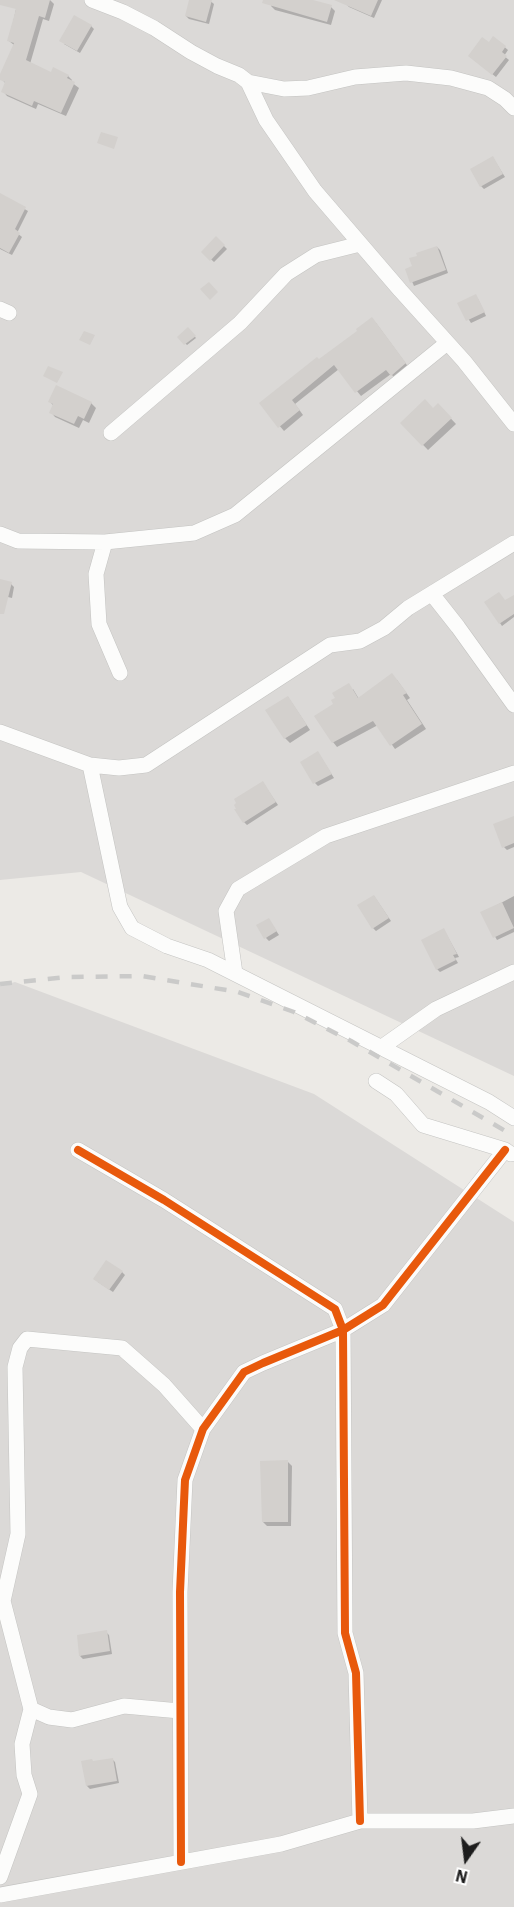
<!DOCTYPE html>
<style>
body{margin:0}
#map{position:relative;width:514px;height:1907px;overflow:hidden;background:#eceae6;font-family:"IBM Plex Sans",sans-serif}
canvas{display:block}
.north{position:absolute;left:436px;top:1829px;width:60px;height:60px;-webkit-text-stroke:4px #fff;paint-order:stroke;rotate:194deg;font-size:16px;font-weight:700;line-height:24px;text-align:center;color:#1d1d1d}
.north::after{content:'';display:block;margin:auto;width:21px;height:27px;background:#1d1d1d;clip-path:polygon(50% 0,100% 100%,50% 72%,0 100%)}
</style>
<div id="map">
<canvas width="514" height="1907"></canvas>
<div class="north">N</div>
</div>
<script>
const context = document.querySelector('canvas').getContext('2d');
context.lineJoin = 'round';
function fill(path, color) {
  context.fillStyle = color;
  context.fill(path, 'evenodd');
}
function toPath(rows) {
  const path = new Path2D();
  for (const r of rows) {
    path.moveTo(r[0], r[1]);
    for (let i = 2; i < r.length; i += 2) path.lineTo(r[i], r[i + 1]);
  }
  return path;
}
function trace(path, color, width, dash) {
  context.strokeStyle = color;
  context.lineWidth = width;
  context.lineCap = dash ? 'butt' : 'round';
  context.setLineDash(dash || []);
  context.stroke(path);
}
fill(toPath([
 [0,0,514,0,514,1076,81,872,0,880],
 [15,982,314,1094,514,1222,514,1907,0,1907,0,986]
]), '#dbd9d7');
fill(toPath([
 [18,0,50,0,54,4,49,21,43,19,30,64,52,74,68,76,72,80,71,82,79,88,66,116,38,104,36,109,7,96,3,91,6,84,0,77,14,45,9,41],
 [190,0,209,0,214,4,209,24,189,19,186,16],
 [273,0,307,0,331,7,335,11,331,25,275,10,271,6],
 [349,0,382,0,374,18,349,7,346,4],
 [91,26,94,29,80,53,64,44],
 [494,38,508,50,504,56,509,60,496,77,473,59],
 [493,158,505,177,484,189,481,186],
 [0,195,28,211,17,233,22,237,12,255,0,249],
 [216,238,227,249,214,262,203,252],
 [437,247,440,250,448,273,414,286,407,270,414,267],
 [478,299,486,316,471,323,459,304],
 [376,323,409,368,396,379,391,374,361,396,339,369,295,404,303,415,284,431,261,404,319,361],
 [188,329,196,338,187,345,179,337],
 [50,402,91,403,96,408,89,423,83,420,79,428,55,417,51,412,54,406],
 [438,405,456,424,428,450,402,423,433,410],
 [0,581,11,584,14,587,12,598,0,595],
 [514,597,514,617,502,626,500,623,505,602],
 [397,680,410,698,407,700,426,729,395,749,378,725,337,747,333,742,335,704,353,689,359,699],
 [288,697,310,730,290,743,285,738],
 [320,756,334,778,318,786,315,783],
 [265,786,278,805,247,825,244,822],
 [514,817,514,847,507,850,504,847],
 [374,896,391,921,376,931,373,928],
 [514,896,514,932,497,940,482,913],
 [271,923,279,935,269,941,266,938],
 [444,930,459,957,455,958,458,963,440,972,437,969],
 [122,1272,125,1275,113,1292,98,1282],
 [288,1462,292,1466,291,1526,267,1526,263,1522],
 [106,1632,109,1635,112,1654,83,1659,80,1656],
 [112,1759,115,1762,119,1783,90,1789,87,1786,94,1762]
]), '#0003');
fill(toPath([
 [0,0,50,0,45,18,39,16,26,60,51,72,53,67,69,75,67,78,75,82,61,113,34,101,32,106,1,92,5,82,0,80,0,74,14,43,7,41,16,9,0,5],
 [189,0,212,0,206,22,185,16],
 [263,0,313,0,332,5,327,22,262,3],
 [334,0,378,0,371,16],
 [74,15,92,25,77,51,59,41],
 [493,36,506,46,502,52,507,56,492,75,468,56,482,37,489,42],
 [101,132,118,137,114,149,97,143],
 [493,156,503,174,480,187,470,169],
 [0,193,26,207,15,229,20,233,9,253,0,248],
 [216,236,225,245,210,261,201,252],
 [437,246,446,270,410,283,405,269,412,266,409,258,417,256,416,253],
 [209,282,218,292,210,300,200,289],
 [476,294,485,312,466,321,457,303],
 [372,317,406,363,391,376,386,370,355,393,334,365,292,400,300,410,278,428,259,403,317,357,319,359,357,331,356,329],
 [188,327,196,336,184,345,177,337],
 [84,331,95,335,90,345,79,340],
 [48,366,63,372,57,383,43,376],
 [56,385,92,402,84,419,78,416,74,424,49,413,53,404,48,402],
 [425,399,433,408,438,403,452,418,422,446,400,423],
 [0,579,12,582,4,614,0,614],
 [499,592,505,600,514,595,514,614,499,624,484,602],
 [392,673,407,693,403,695,422,724,390,746,373,721,332,743,314,716,333,704,331,700,335,698,332,693,349,683,358,698],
 [288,696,307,725,284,739,265,710],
 [318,751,332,774,313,784,300,762],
 [263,781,276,802,243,823,234,809,236,809,234,805,236,803,234,799],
 [514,816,514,843,502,848,493,824],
 [374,895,389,918,372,929,357,905],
 [502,902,514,928,493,938,480,912],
 [269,918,277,931,264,939,256,925],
 [444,928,457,954,453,955,456,960,436,970,421,940],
 [106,1260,123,1271,109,1290,93,1279],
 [288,1460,288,1522,262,1522,260,1461],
 [107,1630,110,1651,79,1656,77,1635],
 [113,1758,117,1781,86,1786,81,1761,92,1759,93,1761]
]), '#d3d0cd');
const minor = toPath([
 [92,0,123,12,154,28,191,52,217,66,239,75,248,82,266,120,315,191,400,290,464,361,514,424],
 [248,82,284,89,308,88,355,77,406,73,451,78,488,88,505,99,514,108],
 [0,309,9,313],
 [111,433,240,323,286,274,316,255,360,244],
 [0,534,18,541,105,542,194,533,235,515,447,343],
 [105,542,96,574,99,624,120,673],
 [432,594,458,627,514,705],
 [0,732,90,765,119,768,146,765,330,645,360,641,384,628,408,608,514,543],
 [90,765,120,907,132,928,167,946,208,960,489,1102,514,1118],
 [235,973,226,911,238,889,326,836,514,773],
 [382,1047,436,1009,514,972],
 [376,1081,396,1094,423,1125,505,1150,511,1154],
 [78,1150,164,1200,335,1309,343,1330,345,1633,356,1673,360,1821],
 [31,1709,49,1717,72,1720,124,1706,180,1711],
 [181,1862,180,1592,185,1480,203,1429,244,1372,263,1363,343,1330,383,1305,505,1150],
 [0,1877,30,1794,24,1775,22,1744,31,1709,3,1601,18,1534,15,1367,20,1348,27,1339,122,1348,164,1385,203,1429],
 [0,1895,281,1844,360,1821,473,1821,514,1816]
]);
trace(minor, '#c4c4c2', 16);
trace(minor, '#fcfcfb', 15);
trace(toPath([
 [0,984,68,977,142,976,238,992,294,1012,351,1041,514,1136]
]), '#cacac9', 4.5, [12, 12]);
trace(toPath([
 [78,1150,164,1200,335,1309,343,1330,345,1633,356,1673,360,1821],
 [181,1862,180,1592,185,1480,203,1429,244,1372,263,1363,343,1330,383,1305,505,1150]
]), '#e8590c', 8);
</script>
